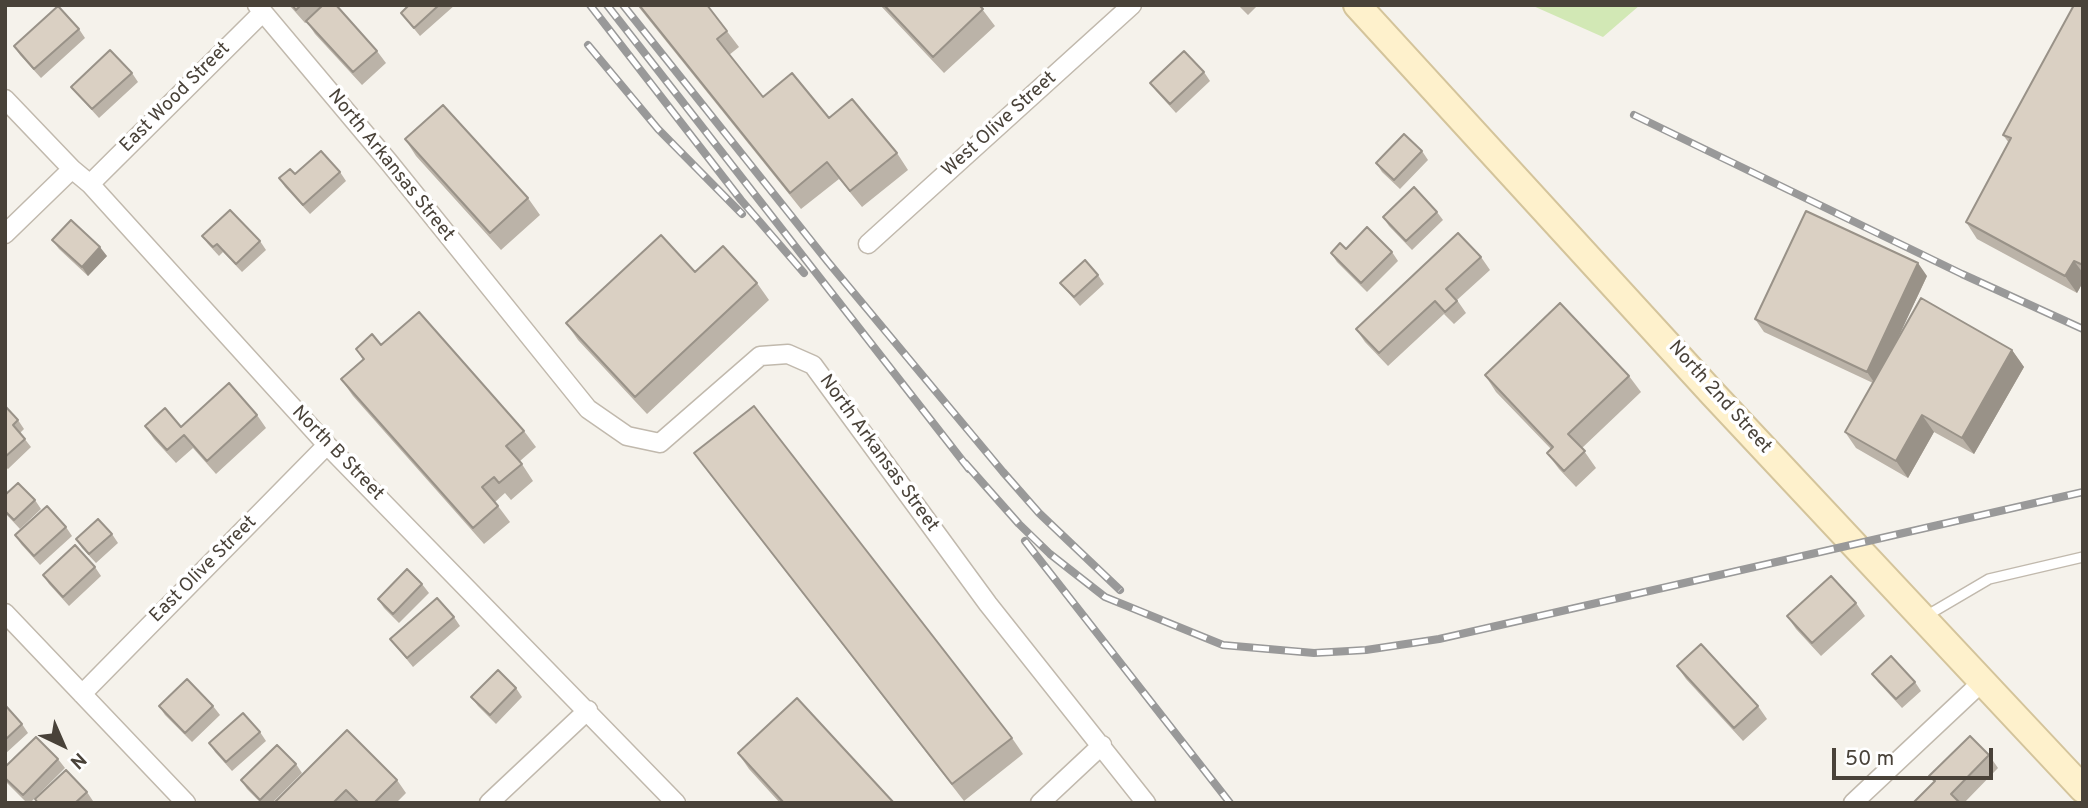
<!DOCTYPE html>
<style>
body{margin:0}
#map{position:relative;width:2088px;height:808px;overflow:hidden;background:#f5f2eb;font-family:Overpass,sans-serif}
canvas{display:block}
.frame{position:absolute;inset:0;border:7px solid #494239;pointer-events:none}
.north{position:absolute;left:28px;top:710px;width:70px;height:70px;-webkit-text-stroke:5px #fff;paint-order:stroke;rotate:136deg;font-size:19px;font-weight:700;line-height:28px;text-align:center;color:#494239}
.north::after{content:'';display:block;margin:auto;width:24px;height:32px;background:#494239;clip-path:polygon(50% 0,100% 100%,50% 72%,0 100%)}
.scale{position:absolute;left:1832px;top:748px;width:161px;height:32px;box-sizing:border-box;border:4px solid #494239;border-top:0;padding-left:9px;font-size:21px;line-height:24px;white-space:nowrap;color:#494239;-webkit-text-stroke:5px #fff;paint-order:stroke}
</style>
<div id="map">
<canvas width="2088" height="808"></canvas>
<div class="frame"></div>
<div class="north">N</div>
<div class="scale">50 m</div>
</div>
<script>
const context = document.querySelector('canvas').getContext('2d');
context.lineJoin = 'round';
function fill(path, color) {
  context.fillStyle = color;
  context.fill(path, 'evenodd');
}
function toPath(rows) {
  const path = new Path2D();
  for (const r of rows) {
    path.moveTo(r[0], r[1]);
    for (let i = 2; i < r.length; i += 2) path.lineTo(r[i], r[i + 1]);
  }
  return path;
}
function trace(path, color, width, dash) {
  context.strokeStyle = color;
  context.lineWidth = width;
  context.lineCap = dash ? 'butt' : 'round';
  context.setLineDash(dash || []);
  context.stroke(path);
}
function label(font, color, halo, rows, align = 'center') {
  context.font = font + ' Overpass,sans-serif';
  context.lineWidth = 7;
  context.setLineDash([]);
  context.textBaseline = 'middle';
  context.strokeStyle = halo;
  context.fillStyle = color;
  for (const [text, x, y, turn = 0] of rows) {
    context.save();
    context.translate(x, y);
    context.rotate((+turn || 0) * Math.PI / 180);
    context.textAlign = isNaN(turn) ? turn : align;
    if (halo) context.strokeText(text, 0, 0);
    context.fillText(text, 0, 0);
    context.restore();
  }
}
fill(toPath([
 [1531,5,1640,5,1603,37]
]), '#d2e8b5');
const service = toPath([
 [1926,616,1989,579,2083,557]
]);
const minor = toPath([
 [257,5,388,161,588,409,627,436,660,443,760,356,788,354,813,365,988,604,1146,803],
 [5,99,72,169,90,184,327,445,676,803],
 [90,184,263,12],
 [5,234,72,169],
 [868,244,1132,5],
 [5,613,186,803],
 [82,694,327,445],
 [489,803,588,710],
 [1040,803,1102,745],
 [1853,803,1983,681]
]);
const secondary = toPath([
 [1357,5,1713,394,2083,789]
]);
trace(service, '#c1b9ad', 12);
trace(minor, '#c1b9ad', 21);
trace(secondary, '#d4c49b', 30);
trace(service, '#fff', 9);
trace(minor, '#fff', 18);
trace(secondary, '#fef1cc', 26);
const rail = toPath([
 [590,5,741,200,804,273],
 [607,5,969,469],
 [623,5,828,262,1003,472,1039,513,1120,590],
 [588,45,658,129,742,214],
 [1634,115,1962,274,2083,329],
 [965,463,1019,524,1050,554,1105,597,1223,645,1314,653,1366,650,1439,639,2083,492],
 [1025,541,1230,803]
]);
trace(rail, '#999', 8);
trace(rail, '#fff', 5, [16]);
fill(toPath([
 [289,5,336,5,377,51,386,63,362,85,315,34,307,22,305,23],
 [409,5,455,5,420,36,401,13],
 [637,5,707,5,739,47,729,55,763,97,829,118,897,153,908,170,862,207,839,179,801,209],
 [880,5,979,5,995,26,944,73],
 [1238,5,1258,5,1248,15],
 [2083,5,2083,282,2077,293,1977,239,1966,222,2009,143,2003,135],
 [79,29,85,38,41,78,20,55,14,46],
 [1204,72,1210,81,1176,113,1156,91,1150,83],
 [132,73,138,82,99,118,78,95,71,87],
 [405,139,528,198,540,215,501,250,416,156],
 [1422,151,1428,160,1400,189,1382,172,1376,163],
 [340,172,346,181,310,214,285,187,279,178,295,174],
 [1437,212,1443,220,1412,250,1389,226,1383,217],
 [202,236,260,241,266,250,242,272,223,252,219,256,208,244],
 [52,240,107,256,88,276,59,249],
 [1346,249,1392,252,1398,261,1367,292,1337,262,1331,253],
 [1481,257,1490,270,1457,300,1466,313,1454,324,1444,314,1388,366,1365,342,1356,329],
 [695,272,757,283,769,300,647,414,578,340,566,323],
 [1098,275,1104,284,1080,306,1067,291,1060,283],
 [1927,276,1895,344,2012,350,2024,367,1974,454,1934,432,1908,478,1856,448,1845,432,1873,383,1764,332,1755,319],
 [381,345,524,431,536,447,520,461,533,481,511,500,505,493,495,502,510,522,484,544,353,396,341,379,363,360,356,349],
 [1485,375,1629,376,1641,392,1582,448,1596,468,1576,487,1559,469,1547,453,1551,449,1496,392],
 [5,406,18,420,24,429,20,433,31,447,8,469,5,467],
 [257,415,266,428,216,474,193,448,176,463,154,439,145,426,181,427],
 [694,453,1012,738,1023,754,964,801,706,469],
 [5,495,35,500,41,509,20,529,5,513],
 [66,527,72,536,40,565,21,544,15,535],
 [112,534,118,543,96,563,82,548,76,539],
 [95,567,101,576,69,606,49,584,43,575],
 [422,584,429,593,399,623,384,608,378,599],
 [1856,603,1865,616,1821,656,1796,629,1787,616],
 [454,617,460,626,413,667,390,639],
 [1677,666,1758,706,1767,719,1743,741,1686,679],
 [1872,674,1915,682,1921,691,1902,708,1878,682],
 [516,688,522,697,496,724,478,706,471,697],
 [5,705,22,724,28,733,5,754],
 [159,706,213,706,220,715,192,742,165,715],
 [260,732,266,741,232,771,215,752,209,743],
 [738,753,894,803,780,803,749,769],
 [1989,755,1998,768,1964,803,1915,803,1934,782,1929,776],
 [58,759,65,768,30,803,27,803,5,781,5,767],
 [296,764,302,773,272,803,261,803,247,789,241,780],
 [397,780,406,793,396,803,275,803],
 [87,792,93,801,91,803,37,803,35,799]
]), '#bbb3a8');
fill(toPath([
 [100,247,107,256,88,276,82,267],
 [2074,261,2083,273,2083,282,2077,293,2065,276],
 [1918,263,1927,276,1876,385,1867,372],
 [2012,350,2024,367,1974,454,1962,438],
 [1922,415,1934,432,1908,478,1896,461]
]), '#999288');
const building = toPath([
 [292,5,301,5,296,10,292,5],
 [323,5,336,5,377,51,353,72,306,21,323,5],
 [409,5,439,5,414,28,401,13,409,5],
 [639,5,707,5,727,31,717,39,763,97,792,73,829,118,852,99,897,153,850,191,827,162,790,193,639,5],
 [884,5,979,5,983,9,933,57,884,5],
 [2074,5,2083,5,2083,265,2074,261,2065,276,1966,222,2011,138,2003,135,2074,5],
 [58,6,79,29,34,69,14,46,58,6],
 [110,50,132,73,92,109,71,87,110,50],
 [1184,51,1204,72,1170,104,1150,83,1184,51],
 [443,105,528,198,490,233,405,139,443,105],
 [1404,134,1422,151,1394,180,1376,163,1404,134],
 [321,151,340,172,303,205,279,178,290,169,295,174,321,151],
 [1414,187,1437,212,1406,241,1383,217,1414,187],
 [230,210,260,241,236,264,217,244,213,247,202,236,230,210],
 [1806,211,1918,263,1867,372,1755,319,1806,211],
 [71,220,100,247,82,267,52,240,71,220],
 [1367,227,1392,252,1361,283,1331,253,1340,243,1346,249,1367,227],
 [1458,233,1481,257,1446,289,1457,301,1445,312,1435,301,1379,353,1356,329,1458,233],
 [661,235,695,272,723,246,757,283,635,397,566,323,661,235],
 [1085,260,1098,275,1074,297,1060,283,1085,260],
 [1921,298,2012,350,1962,438,1922,415,1896,461,1845,432,1921,298],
 [1560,303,1629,376,1568,434,1585,451,1564,471,1547,453,1553,447,1485,375,1560,303],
 [419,312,524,431,506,446,522,464,499,483,494,477,482,487,498,506,473,528,341,379,364,359,356,349,372,334,381,345,419,312],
 [229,383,257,415,207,461,184,435,167,450,145,426,165,408,181,427,229,383],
 [5,406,18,420,13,425,25,439,5,457,5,406],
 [754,406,1012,738,952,784,694,453,754,406],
 [18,483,35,500,14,520,5,511,5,495,18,483],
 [47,506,66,527,34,556,15,535,47,506],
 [98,519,112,534,89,554,76,539,98,519],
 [75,545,95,567,63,597,43,575,75,545],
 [407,569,422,584,393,614,378,599,407,569],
 [1831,576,1856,603,1812,643,1787,616,1831,576],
 [437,598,454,617,407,658,390,639,437,598],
 [1701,644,1758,706,1734,728,1677,666,1701,644],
 [1891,656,1915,682,1896,699,1872,674,1891,656],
 [498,670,516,688,490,715,471,697,498,670],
 [187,679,213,706,185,733,159,706,187,679],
 [797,698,894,803,784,803,738,753,797,698],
 [5,705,22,724,5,740,5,705],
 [243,713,260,732,226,762,209,743,243,713],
 [347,730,397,780,374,803,359,803,346,790,333,803,276,803,275,802,347,730],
 [1970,736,1989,755,1951,794,1960,803,1915,803,1914,802,1935,781,1929,776,1970,736],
 [36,737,58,759,23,795,5,778,5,767,36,737],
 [277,745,296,764,260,800,241,780,277,745],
 [66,770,87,792,75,803,38,803,35,799,66,770]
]);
fill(building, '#dad0c3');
trace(building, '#999288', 2);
label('19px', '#494239', '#fff', [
 ["East Wood Street",176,98,-45],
 ["West Olive Street",1000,125,-42],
 ["North Arkansas Street",390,166,51],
 ["North 2nd Street",1719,398,48],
 ["North B Street",337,454,46],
 ["North Arkansas Street",878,454,54],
 ["East Olive Street",204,570,-45]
]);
</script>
